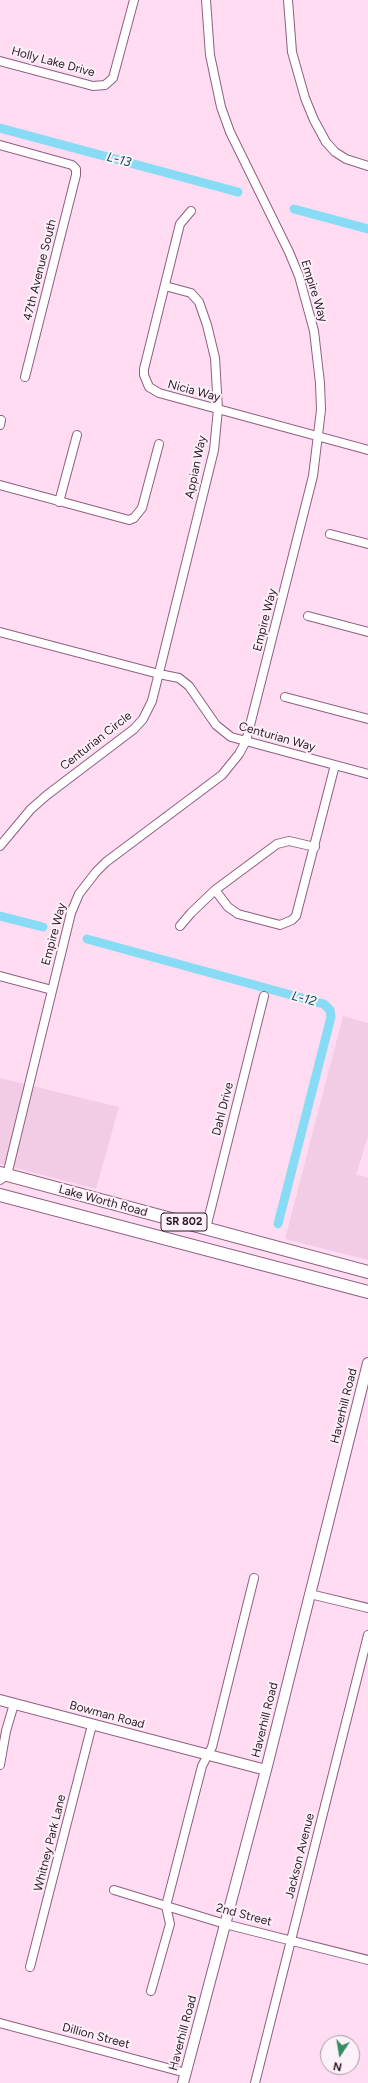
<!DOCTYPE html>
<style>
body{margin:0}
#map{position:relative;width:368px;height:2083px;overflow:hidden;background:#ffdcf2;font-family:Figtree,sans-serif}
canvas{display:block}
.north{position:absolute;left:320px;top:2035px;width:40px;height:40px;box-sizing:border-box;background:#fdf1f9;border:1px solid #a99aa5;border-radius:50%;rotate:192deg;font-size:11px;font-weight:700;line-height:16px;text-align:center;color:#2c1826}
.north::after{content:'';display:block;margin:auto;width:14px;height:18px;background:#328c61;clip-path:polygon(50% 0,100% 100%,50% 72%,0 100%)}
</style>
<div id="map">
<canvas width="368" height="2083"></canvas>
<div class="north">N</div>
</div>
<script>
const context = document.querySelector('canvas').getContext('2d');
context.lineJoin = 'round';
function fill(path, color) {
  context.fillStyle = color;
  context.fill(path, 'evenodd');
}
function toPath(rows) {
  const path = new Path2D();
  for (const r of rows) {
    path.moveTo(r[0], r[1]);
    for (let i = 2; i < r.length; i += 2) path.lineTo(r[i], r[i + 1]);
  }
  return path;
}
function trace(path, color, width, dash) {
  context.strokeStyle = color;
  context.lineWidth = width;
  context.lineCap = dash ? 'butt' : 'round';
  context.setLineDash(dash || []);
  context.stroke(path);
}
function label(font, color, halo, rows, align = 'center') {
  context.font = font + ' Figtree,sans-serif';
  context.lineWidth = 4;
  context.setLineDash([]);
  context.textBaseline = 'middle';
  context.strokeStyle = halo;
  context.fillStyle = color;
  for (const [text, x, y, turn = 0] of rows) {
    context.save();
    context.translate(x, y);
    context.rotate((+turn || 0) * Math.PI / 180);
    context.textAlign = isNaN(turn) ? turn : align;
    if (halo) context.strokeText(text, 0, 0);
    context.fillText(text, 0, 0);
    context.restore();
  }
}
fill(toPath([
 [343,1016,368,1023,368,1136,356,1175,368,1177,368,1260,285,1239],
 [0,1078,119,1107,96,1189,0,1164]
]), '#f2cce4');
trace(toPath([
 [0,128,238,192],
 [294,209,368,229],
 [0,916,43,927],
 [87,939,324,1004,330,1010,331,1017,278,1224]
]), '#87dbf4', 9);
const minor = toPath([
 [288,0,292,52,305,98,314,120,326,142,335,152,346,159,368,166],
 [0,61,93,86,105,85,113,78,134,0],
 [0,145,72,165,76,169,76,175,25,377],
 [191,211,180,224,144,369,144,375,149,387,159,393,368,450],
 [0,425,1,420],
 [0,485,129,520,134,518,142,508,159,444],
 [59,502,77,435],
 [330,534,368,544],
 [308,616,368,632],
 [0,632,159,674,179,678,189,686,216,725,231,737,368,774],
 [285,697,368,719],
 [0,846,31,809,47,795,134,729,143,719,152,701,214,450,218,409,215,358,207,325,199,302,191,293,165,286],
 [215,890,228,907,238,914,280,925,292,920,296,916,335,765],
 [180,926,191,913,215,890,277,844,289,841,315,847],
 [0,976,52,990],
 [0,1180,7,1175,71,913,79,894,96,872,106,862,222,775,239,754,246,741,313,476,321,410,320,383,314,331,299,276,289,252,230,132,221,107,210,55,206,0],
 [206,1228,264,996],
 [310,1594,368,1608],
 [0,1765,6,1731,14,1704],
 [114,1890,225,1924,368,1960],
 [30,1967,92,1725],
 [151,1991,170,1924,166,1906,202,1766,212,1747,254,1578],
 [0,2023,186,2073],
 [255,2083,368,1635]
]);
const tertiary = toPath([
 [0,1700,266,1770],
 [183,2083,266,1770,368,1363]
]);
const primary = toPath([
 [0,1173,368,1272],
 [0,1195,368,1292]
]);
trace(minor, '#905e80', 10);
trace(tertiary, '#905e80', 12);
trace(primary, '#905e80', 14);
trace(minor, '#fff', 8);
trace(tertiary, '#fff', 10);
trace(primary, '#fff', 12);
for (const [x, y, w] of [
 [184,1222,46]
]) {
  const box = new Path2D();
  box.roundRect(x - w / 2, y - 9, w, 18, 3);
  context.fillStyle = '#fdf1f9';
  context.fill(box);
  trace(box, '#2c1826', 1);
}
label('bold 11px', '#2c1826', null, [
 ["SR 802",184,1222]
]);
label('12px', '#2c1826', '#fdf1f9', [
 ["Holly Lake Drive",53,62,15],
 ["47th Avenue South",40,270,-76],
 ["Empire Way",314,291,73],
 ["Nicia Way",194,391,15],
 ["Appian Way",196,467,-78],
 ["Empire Way",265,620,-76],
 ["Centurian Way",277,737,16],
 ["Centurian Circle",96,741,-38],
 ["Empire Way",54,934,-75],
 ["Dahl Drive",223,1109,-76],
 ["Lake Worth Road",103,1201,15],
 ["Haverhill Road",344,1406,-76],
 ["Bowman Road",107,1715,15],
 ["Haverhill Road",265,1720,-76],
 ["Whitney Park Lane",50,1843,-76],
 ["Jackson Avenue",300,1856,-76],
 ["2nd Street",244,1915,15],
 ["Haverhill Road",183,2033,-75],
 ["Dillion Street",96,2036,15]
]);
label('italic 13px', '#0a5365', '#fdf1f9', [
 ["L-13",119,160,15],
 ["L-12",304,999,15]
]);
</script>
